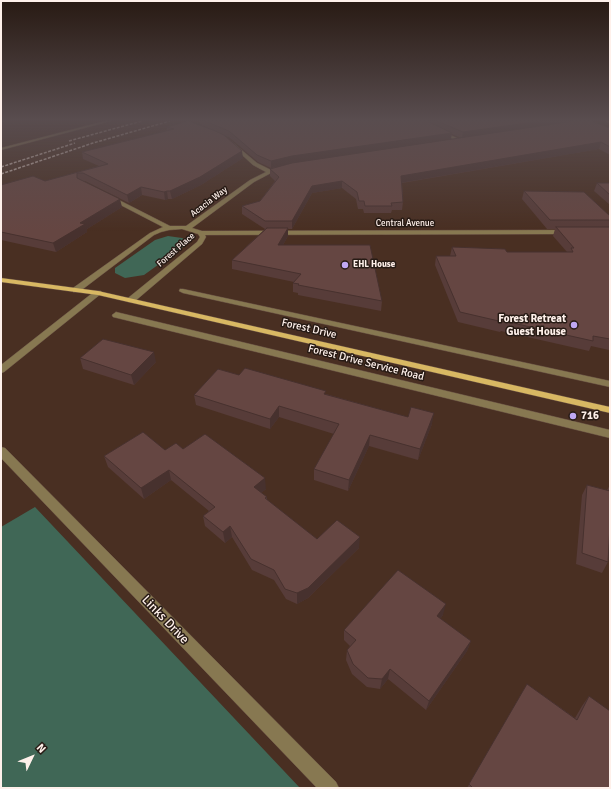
<!DOCTYPE html>
<style>
body{margin:0}
#map{position:relative;width:611px;height:789px;overflow:hidden;background:#492f22;font-family:Signika,sans-serif}
canvas{display:block}
.frame{position:absolute;inset:0;border:2px solid #fef0ea;pointer-events:none}
.north{position:absolute;left:12px;top:737px;width:40px;height:40px;-webkit-text-stroke:3px #271b15;paint-order:stroke;rotate:47deg;font-size:11px;font-weight:700;line-height:16px;text-align:center;color:#fef0ea}
.north::after{content:'';display:block;margin:auto;width:14px;height:18px;background:#fef0ea;clip-path:polygon(50% 0,100% 100%,50% 72%,0 100%)}
</style>
<div id="map">
<canvas width="611" height="789"></canvas>
<div class="frame"></div>
<div class="north">N</div>
</div>
<script>
const context = document.querySelector('canvas').getContext('2d');
context.lineJoin = 'round';
function fill(path, color) {
  context.fillStyle = color;
  context.fill(path, 'evenodd');
}
function toPath(rows) {
  const path = new Path2D();
  for (const r of rows) {
    path.moveTo(r[0], r[1]);
    for (let i = 2; i < r.length; i += 2) path.lineTo(r[i], r[i + 1]);
  }
  return path;
}
function trace(path, color, width, dash) {
  context.strokeStyle = color;
  context.lineWidth = width;
  context.lineCap = dash ? 'butt' : 'round';
  context.setLineDash(dash || []);
  context.stroke(path);
}
function label(font, color, halo, rows, align = 'center') {
  context.font = font + ' Signika,sans-serif';
  context.lineWidth = 3;
  context.setLineDash([]);
  context.textBaseline = 'middle';
  context.strokeStyle = halo;
  context.fillStyle = color;
  for (const [text, x, y, turn = 0] of rows) {
    context.save();
    context.translate(x, y);
    context.rotate((+turn || 0) * Math.PI / 180);
    context.textAlign = isNaN(turn) ? turn : align;
    if (halo) context.strokeText(text, 0, 0);
    context.fillText(text, 0, 0);
    context.restore();
  }
}
fill(toPath([
 [168,236,182,238,188,241,187,244,144,275,125,278,115,273,115,268,155,240],
 [35,507,300,788,1,788,1,527]
]), '#406756');
const minor = toPath([
 [105,121,111,121,1,150,1,148,105,121],
 [416,121,421,121,465,142,461,143,416,121],
 [606,121,610,121,610,123,606,122,606,121],
 [232,142,257,163,271,170,282,168,285,170,271,173,254,182,192,228,202,231,567,230,570,232,567,234,205,235,206,237,202,244,134,302,128,302,128,298,197,242,200,237,198,234,182,229,169,230,161,232,154,235,79,292,73,292,73,288,150,233,163,227,107,198,107,196,111,196,170,226,186,226,250,180,266,172,253,165,230,144,232,142],
 [180,289,183,289,610,381,610,387,183,293,179,291,180,289],
 [95,291,101,291,102,293,4,372,1,373,1,365,95,291],
 [116,312,610,430,610,438,113,317,112,315,116,312],
 [1,447,5,448,336,782,339,788,317,788,1,458,1,447]
]);
const major = toPath([
 [1,278,98,291,610,407,610,413,98,295,1,282,1,278]
]);
trace(minor, '#664e42', 1);
trace(major, '#664e42', 1);
fill(minor, '#877851');
fill(major, '#d8b863');
trace(toPath([
 [69,141,142,121],
 [1,167,75,143],
 [1,174,93,143,170,121]
]), '#cebdb5', 1.5, [3, 1.5]);
fill(toPath([
 [199,121,591,121,610,128,610,155,599,149,402,183,403,202,402,210,392,210,391,213,364,213,363,209,358,209,356,199,342,188,312,193,292,229,288,229,288,236,283,245,382,301,381,311,298,295,298,293,293,292,293,283,294,282,232,269,232,260,265,229,242,214,242,206,260,201,275,181,270,176,270,169,271,168,258,162,230,138,219,133,243,158,201,185,172,199,168,199,165,200,142,195,129,203,85,181,84,181,122,207,87,229,87,232,56,252,1,240,1,185,45,181,99,166,83,159,82,152,167,131,167,127,206,127,200,124],
 [452,134,461,138,292,164],
 [597,183,610,183,610,205,594,191],
 [524,191,610,216,610,348,609,350,591,346,589,351,501,331,500,332,458,322,435,265,436,256,450,256,452,247,507,252,567,252,553,236,555,229,547,229,522,199],
 [80,358,156,362,134,385,83,369],
 [239,375,326,394,432,424,418,460,369,446,348,491,314,480,314,469,334,434,279,417,270,429,196,405,194,395],
 [183,449,266,489,261,493,267,497,267,500,317,539,359,548,308,598,297,604,286,599,274,580,252,570,232,537,225,543,205,526,203,516,209,511,171,480,144,499,108,467,104,456],
 [587,485,607,490,610,485,610,537,609,537,608,562,602,573,576,564,582,495],
 [443,615,440,619,471,641,467,651,426,710,388,679,380,689,367,687,352,674,346,660,347,650,350,646,344,640,344,630],
 [527,684,575,718,582,706,589,696,610,788,467,788]
]), '#573c39');
fill(toPath([
 [1,121,8,121,1,123],
 [541,121,575,121,462,138,463,132],
 [452,133,451,139,271,168,271,161,292,156],
 [601,142,599,149,400,183,401,176],
 [242,151,243,158,201,185,172,199,170,191],
 [342,181,342,188,312,193,292,229,292,221,312,186],
 [141,187,142,195,129,203,127,195],
 [167,191,168,199,165,200,164,192],
 [120,199,122,207,87,229,87,232,56,252,53,243,80,223],
 [288,228,288,236,278,254,278,245],
 [154,352,156,362,134,385,131,375],
 [279,406,279,417,270,429,270,419],
 [434,413,432,424,418,460,420,449],
 [370,435,369,446,348,491,349,480],
 [169,470,171,480,144,499,141,488],
 [265,478,266,489,255,498,254,487],
 [230,526,232,537,225,543,223,532],
 [360,537,359,548,308,598,297,604,297,593],
 [446,604,443,615,434,627,437,616],
 [471,641,467,651,426,710,429,701],
 [390,669,388,679,380,689,382,679]
]), '#47312e');
const building = toPath([
 [188,121,213,130,224,135,242,151,200,177,170,191,167,191,164,192,141,187,127,195,83,173,77,173,77,178,120,199,80,223,85,224,53,243,1,232,1,185,33,176,45,181,108,164,82,152,174,129,167,127,188,121],
 [205,121,427,121,452,133,292,156,271,161,257,155,229,131,205,121],
 [437,121,541,121,463,132,437,121],
 [573,121,591,121,610,128,610,147,601,142,401,176,403,202,391,203,392,206,365,206,364,201,359,201,357,192,342,181,312,186,292,221,265,221,242,206,260,201,279,177,270,169,292,163,573,121],
 [597,183,610,183,610,195,597,183],
 [524,191,584,192,610,216,610,220,550,220,524,191],
 [556,227,610,227,610,339,593,336,593,341,504,321,503,322,460,312,436,256,456,256,452,247,505,249,507,252,573,252,571,248,574,248,556,227],
 [267,228,288,228,278,245,370,245,382,301,298,285,299,284,293,283,301,274,232,260,267,228],
 [103,339,154,352,131,375,80,358,103,339],
 [245,368,326,391,324,394,408,417,411,407,434,413,420,449,370,435,349,480,314,469,339,424,279,406,270,419,194,395,218,369,239,375,245,368],
 [143,432,165,450,176,443,183,449,205,434,265,478,254,487,267,497,265,498,317,539,337,520,360,537,308,588,297,593,285,589,274,570,251,559,230,526,223,532,203,516,215,507,169,470,141,488,104,456,143,432],
 [587,485,610,491,610,525,608,562,582,553,587,485],
 [398,570,446,604,437,616,471,641,429,701,390,669,382,679,368,678,353,664,347,650,356,640,344,630,398,570],
 [527,684,577,720,589,696,610,711,610,788,473,788,469,784,527,684]
]);
fill(building, '#654642');
trace(building, '#47312e', 1);
const sky = context.createLinearGradient(0, 0, 0, 231);
sky.addColorStop(0, '#281a13');
sky.addColorStop(0.52, '#594d4f');
sky.addColorStop(1, '#594d4f00');
context.fillStyle = sky;
context.fillRect(0, 0, 611, 231);
for (const [x, y, r, color] of [
 [345,265,4,"#c0a8f4"],
 [574,325,4,"#c0a8f4"],
 [573,416,4,"#c0a8f4"]
]) {
  const dot = new Path2D();
  dot.arc(x, y, r, 0, 2 * Math.PI);
  context.fillStyle = color;
  context.fill(dot);
  trace(dot, '#271b15', 1.5);
}
label('9px', '#fef0ea', '#271b15', [
 ["Acacia Way",209,202,-37],
 ["Central Avenue",405,224],
 ["Forest Place",176,250,-41]
]);
label('bold 9px', '#fef0ea', '#271b15', [
 ["EHL House",353,265]
], 'left');
label('bold 11px', '#fef0ea', '#271b15', [
 ["Forest Retreat",566,319],
 ["Guest House",566,332],
 ["716",581,416,"left"]
], 'right');
label('11px', '#fef0ea', '#271b15', [
 ["Forest Drive",309,329,13],
 ["Forest Drive Service Road",366,363,14]
]);
label('13px', '#fef0ea', '#271b15', [
 ["Links Drive",165,620,46]
]);
</script>
